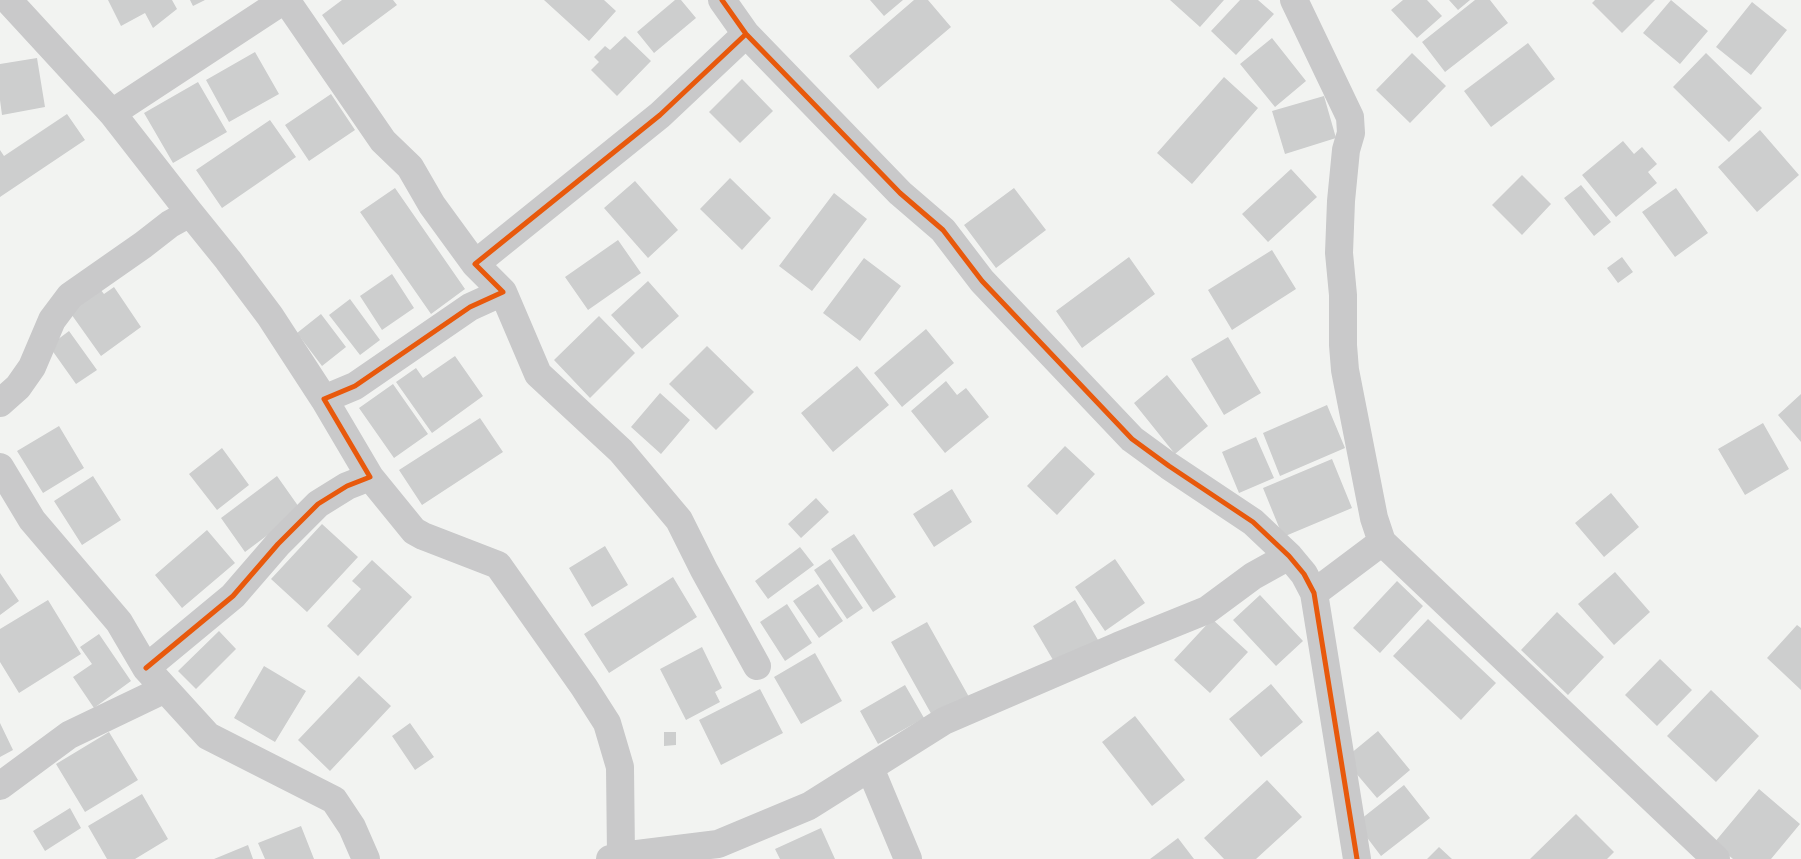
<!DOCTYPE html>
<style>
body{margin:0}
canvas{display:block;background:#f2f3f1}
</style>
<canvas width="1801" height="859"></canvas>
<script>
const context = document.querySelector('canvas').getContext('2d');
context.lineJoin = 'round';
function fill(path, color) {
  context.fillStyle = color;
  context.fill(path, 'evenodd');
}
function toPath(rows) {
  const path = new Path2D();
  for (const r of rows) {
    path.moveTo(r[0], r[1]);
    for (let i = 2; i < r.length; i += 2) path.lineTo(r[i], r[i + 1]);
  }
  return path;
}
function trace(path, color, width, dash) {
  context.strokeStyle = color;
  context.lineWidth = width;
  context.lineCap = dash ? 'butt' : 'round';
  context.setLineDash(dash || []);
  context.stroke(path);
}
fill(toPath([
 [108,0,172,0,177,9,153,28,145,13,121,26],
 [190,0,205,0,193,6],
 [342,0,393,0,397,5,343,45,322,15],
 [544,0,604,0,616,11,589,41],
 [675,0,681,0,696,18,654,53,637,32],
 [870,0,903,0,884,16],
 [914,0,928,0,951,27,878,89,849,56],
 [1170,0,1224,0,1200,27],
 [1240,0,1258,0,1274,14,1236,55,1211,31],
 [1403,0,1427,0,1442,16,1417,38,1391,10],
 [1449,0,1470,0,1458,10],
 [1475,0,1490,0,1508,23,1445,72,1422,42],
 [1595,0,1655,0,1622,33,1592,3],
 [1671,0,1708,31,1680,64,1643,33],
 [1752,2,1787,30,1751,75,1716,47],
 [625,36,651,61,617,96,591,70,599,62,594,57,605,46,610,50],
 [1272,38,1306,81,1275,107,1240,64],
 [1528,43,1555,79,1491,127,1464,91],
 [255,52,279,94,229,122,206,80],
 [1412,53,1446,86,1410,123,1376,90],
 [1706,53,1762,108,1729,142,1673,87],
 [37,58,45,107,2,115,0,100,0,64],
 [1224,77,1258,108,1192,184,1157,153],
 [742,79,773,111,740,143,709,112],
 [198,82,227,132,173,163,144,113],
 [331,94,355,130,309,161,285,125],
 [1324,96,1336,138,1285,154,1272,111],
 [67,114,85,140,0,197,0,150,4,156],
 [270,120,296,157,222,208,196,170],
 [1760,130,1799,175,1757,212,1718,167],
 [1623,141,1634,154,1642,147,1657,164,1648,172,1657,183,1616,217,1582,175],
 [1291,169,1317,197,1268,242,1242,214],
 [1522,175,1551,204,1522,235,1492,205],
 [730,178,771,218,742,250,700,209],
 [635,181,678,230,648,258,604,208],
 [1581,185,1611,222,1594,236,1564,198],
 [395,188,465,289,431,314,360,212],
 [1014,188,1046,230,996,268,964,225],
 [1676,188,1708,233,1675,257,1642,212],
 [834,193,867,219,812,291,779,266],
 [618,240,641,273,588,310,565,277],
 [1272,250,1296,289,1232,330,1208,290],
 [1129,257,1155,294,1082,348,1056,311],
 [1622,257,1633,272,1618,283,1607,268],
 [864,258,901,286,860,341,823,313],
 [392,274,414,308,382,330,360,296],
 [648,281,679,316,642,349,611,315],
 [114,287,141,327,101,356,69,311,100,289,104,294],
 [350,299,380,340,360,355,329,315],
 [321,314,346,347,322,366,297,333],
 [599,316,635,353,590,398,554,360],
 [926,329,954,363,902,407,874,373],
 [69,331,97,370,76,384,49,346],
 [1228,337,1261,393,1224,415,1191,359],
 [707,346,754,392,716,430,669,384],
 [455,356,483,396,432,433,396,382,416,368,423,378],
 [857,366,889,405,833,452,801,413],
 [1167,375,1208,426,1175,454,1134,403],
 [946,381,957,395,966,388,989,417,945,453,911,411],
 [393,384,428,434,394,458,359,408],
 [660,393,690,420,661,454,631,427],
 [1801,394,1801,442,1778,415],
 [1327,405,1345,448,1280,476,1263,433],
 [480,418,503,452,422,505,399,470],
 [1763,423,1789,469,1745,495,1718,449],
 [59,426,84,468,43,493,17,451],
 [1256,437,1274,478,1239,493,1222,452],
 [1065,446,1095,474,1057,515,1027,486],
 [222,448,249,485,217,510,189,474],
 [1332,459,1352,508,1283,537,1263,488],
 [93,476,121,520,82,545,54,501],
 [277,476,301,510,245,552,221,518],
 [952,489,972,522,934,547,913,514],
 [1611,493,1639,527,1604,557,1575,523],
 [816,498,829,512,801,538,788,524],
 [322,524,358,557,307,612,271,579],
 [207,530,235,563,182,608,155,575],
 [854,534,896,597,873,612,831,549],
 [605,546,628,585,592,607,569,568],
 [800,547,814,565,768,599,755,581],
 [830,559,863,608,847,619,814,570],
 [1115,559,1145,603,1105,631,1075,587],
 [372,560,412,597,358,656,327,626,361,589,352,581],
 [1615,572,1650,612,1614,645,1578,604],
 [0,573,19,601,0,615],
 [673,577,697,617,609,673,584,634],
 [1397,581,1423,606,1380,653,1353,628],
 [818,584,843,621,819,638,793,601],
 [1260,595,1303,641,1276,666,1233,620],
 [48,600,81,654,19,693,0,662,0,629],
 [1075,600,1098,640,1056,665,1033,626],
 [787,604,812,643,785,661,760,622],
 [1557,612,1604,657,1568,695,1521,650],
 [1212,619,1248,652,1210,693,1174,660],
 [1428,619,1496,683,1461,720,1393,656],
 [927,622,969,697,933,717,891,642],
 [1797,625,1801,628,1801,690,1767,658],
 [219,631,236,649,196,689,178,671],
 [99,634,131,681,94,708,73,677,92,664,80,647],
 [702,647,722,688,715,692,720,702,686,720,660,669],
 [815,653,842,701,801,724,774,677],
 [1660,659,1692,690,1657,726,1625,695],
 [264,666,306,691,275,742,234,718],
 [359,676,391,706,330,771,298,740],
 [1271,684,1303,722,1261,757,1229,719],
 [905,685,924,718,878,744,860,711],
 [760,689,783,733,721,765,699,720],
 [1711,690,1759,736,1716,782,1667,736],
 [1135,716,1185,780,1152,806,1102,742],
 [0,723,13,750,0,757],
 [410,723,434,757,415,770,392,736],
 [1378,731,1410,770,1377,798,1344,759],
 [109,732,138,780,85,812,56,764],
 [664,732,676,732,676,745,664,746],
 [1267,780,1302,817,1256,859,1224,859,1204,838],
 [1404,785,1430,818,1381,856,1356,823],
 [1759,789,1800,824,1771,859,1733,859,1714,843],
 [142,794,168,839,135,859,107,859,88,826],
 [70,808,81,828,45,851,33,831],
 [1576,814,1614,852,1607,859,1530,859],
 [301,826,314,859,265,859,258,843],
 [821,828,835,859,780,859,775,849],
 [1178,838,1194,859,1150,859],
 [248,845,253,859,214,859],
 [1439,847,1452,859,1427,859]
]), '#cdcece');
trace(toPath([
 [8,0,112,113],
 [286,0,383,141,410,167,432,205,475,264],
 [722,0,746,34,900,193,943,230,982,281,1132,439,1169,466,1253,522,1289,556,1304,574,1314,593,1357,859],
 [1294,0,1350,117,1351,133,1346,150,1341,201,1339,253,1343,295,1343,345,1345,370,1374,518,1382,542,1314,593],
 [190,213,112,113,284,0],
 [503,292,538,374,621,451,679,520,704,570,757,666],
 [0,403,18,387,32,367,52,320,70,296,143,245,170,224,190,213,228,260,270,316,324,399],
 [0,467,32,520,119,622,146,668,208,736,334,800,352,827,366,859],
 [370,477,414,531,423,536,498,565,584,687,607,723,620,767,621,856],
 [1382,542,1716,859],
 [146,668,233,596,278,544,318,504,347,486,370,477,324,399,355,386,470,307,503,292,475,264,660,115,746,34],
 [870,768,908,859],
 [0,786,69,735,165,689],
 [610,859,621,856,718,844,809,806,944,721,1118,646,1207,610,1253,576,1289,556]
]), '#c9c9ca', 28);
trace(toPath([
 [722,0,746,34,900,193,943,230,982,281,1132,439,1169,466,1253,522,1289,556,1304,574,1314,593,1357,859],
 [146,668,233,596,278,544,318,504,347,486,370,477,324,399,355,386,470,307,503,292,475,264,660,115,746,34]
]), '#e8590c', 5);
</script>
